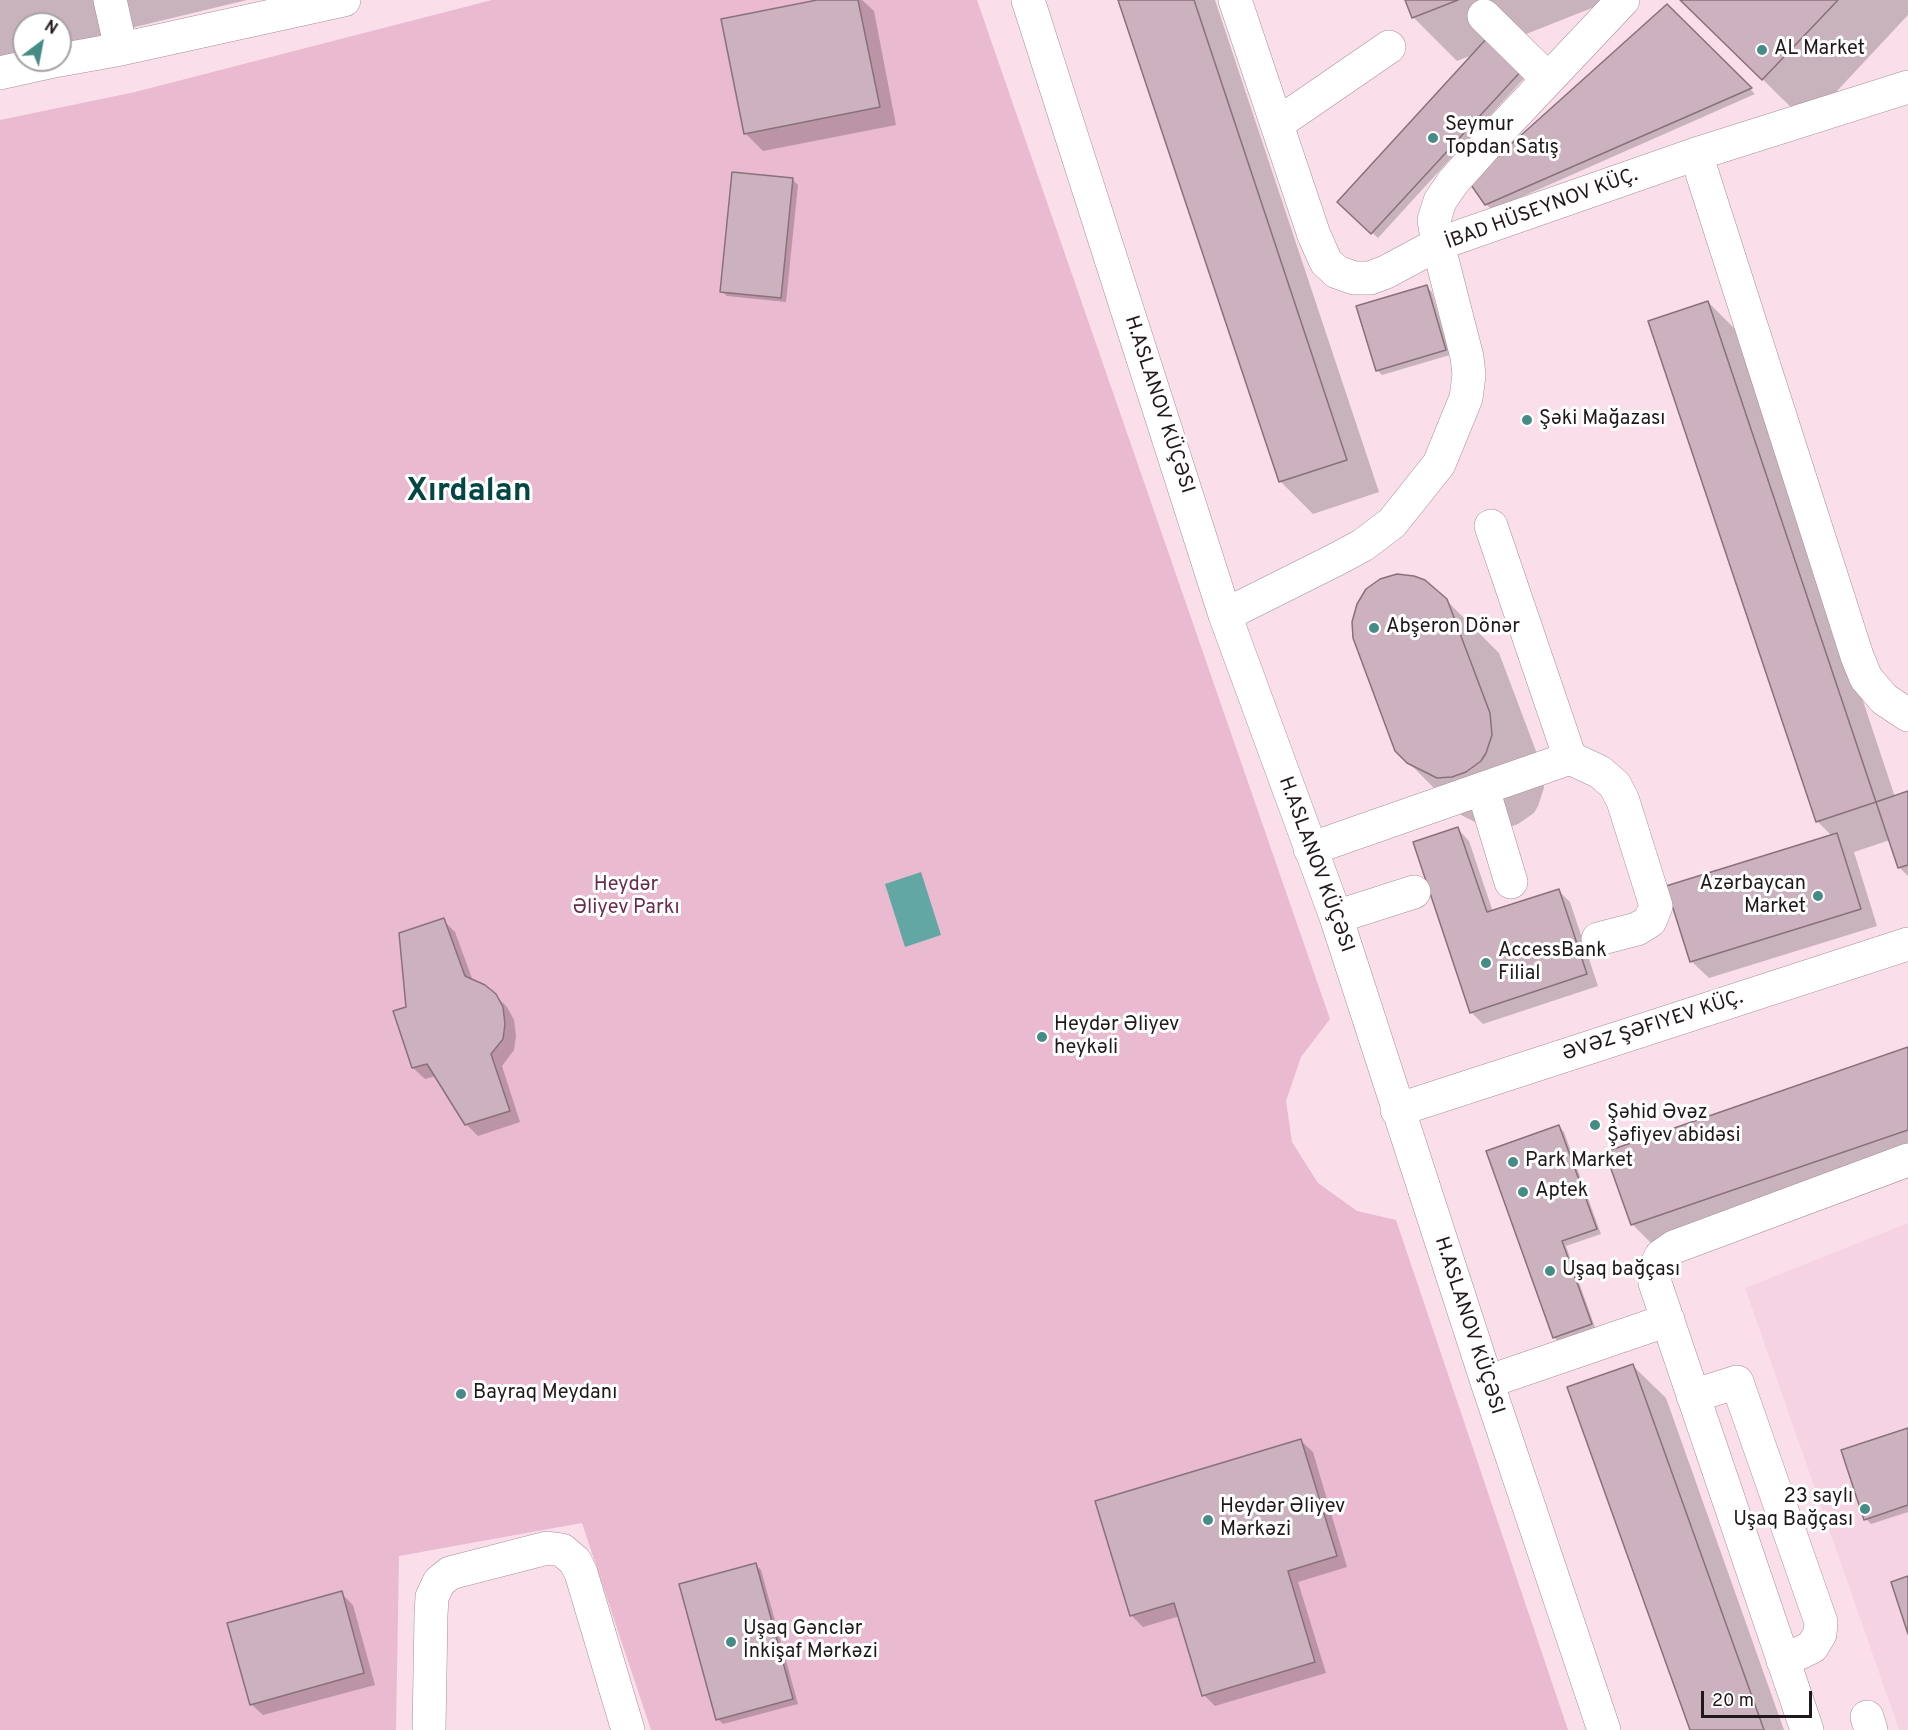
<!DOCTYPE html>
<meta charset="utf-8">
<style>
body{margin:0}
#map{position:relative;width:1908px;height:1730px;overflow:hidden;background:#fadfeb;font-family:Overpass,sans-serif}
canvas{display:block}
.north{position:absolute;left:12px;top:12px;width:60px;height:60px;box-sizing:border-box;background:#fff;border:2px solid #a6a3a4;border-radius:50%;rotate:32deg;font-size:16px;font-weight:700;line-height:24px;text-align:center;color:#21181c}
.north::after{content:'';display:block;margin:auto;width:21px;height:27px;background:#458c87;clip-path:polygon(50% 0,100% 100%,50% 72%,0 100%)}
.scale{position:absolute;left:1701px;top:1691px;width:111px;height:27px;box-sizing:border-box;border:3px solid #21181c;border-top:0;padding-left:8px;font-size:18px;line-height:21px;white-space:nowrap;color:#21181c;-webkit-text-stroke:4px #fff;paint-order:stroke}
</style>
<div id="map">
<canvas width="1908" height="1730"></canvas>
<div class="north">N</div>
<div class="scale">20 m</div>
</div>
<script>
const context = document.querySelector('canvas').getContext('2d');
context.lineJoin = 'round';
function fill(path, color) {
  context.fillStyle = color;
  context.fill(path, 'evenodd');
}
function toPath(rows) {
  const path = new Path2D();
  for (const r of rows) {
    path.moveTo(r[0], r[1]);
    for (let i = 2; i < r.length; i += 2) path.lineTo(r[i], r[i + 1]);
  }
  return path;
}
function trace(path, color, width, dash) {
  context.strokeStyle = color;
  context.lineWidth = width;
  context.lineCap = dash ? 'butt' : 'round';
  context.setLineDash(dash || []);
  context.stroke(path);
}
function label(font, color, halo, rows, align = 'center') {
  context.font = font + ' Overpass,sans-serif';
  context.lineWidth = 6;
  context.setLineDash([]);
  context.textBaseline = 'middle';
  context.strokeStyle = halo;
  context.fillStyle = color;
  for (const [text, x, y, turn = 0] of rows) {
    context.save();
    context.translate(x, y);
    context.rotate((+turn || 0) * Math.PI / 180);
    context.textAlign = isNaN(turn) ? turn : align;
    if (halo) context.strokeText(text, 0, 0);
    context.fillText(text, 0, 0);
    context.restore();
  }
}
fill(toPath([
 [1908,1223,1908,1730,1899,1730,1745,1288]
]), '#f6d3e3');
fill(toPath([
 [492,0,977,0,1330,1019,1301,1057,1286,1101,1292,1142,1318,1183,1357,1211,1396,1220,1568,1730,651,1730,582,1523,399,1556,396,1730,0,1730,0,120,135,92]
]), '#eabad0');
fill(toPath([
 [921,872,941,935,905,947,885,884]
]), '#62a7a3');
fill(toPath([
 [0,0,247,0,60,45,60,24,24,24,24,53,0,59],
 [825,0,862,0,874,11,896,125,763,151,745,133],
 [1120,0,1215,0,1379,492,1313,514,1280,481],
 [1407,0,1612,0,1496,46,1527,75,1378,238,1339,202,1475,54,1457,61,1413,17],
 [1682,0,1908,0,1908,15,1807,123],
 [1667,6,1755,94,1492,210,1486,204],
 [792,179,798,185,786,302,727,296,721,291],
 [1427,287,1432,292,1450,355,1382,375,1377,370],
 [1708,302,1741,335,1895,797,1908,793,1908,876,1899,867,1890,840,1854,852,1877,926,1709,978,1691,961,1832,836,1817,821],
 [1436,590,1499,653,1542,767,1544,788,1538,806,1534,813,1518,824,1505,829,1491,830,1461,815,1396,750,1354,638],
 [1458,829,1469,841,1493,912,1558,890,1570,902,1598,986,1483,1024,1471,1012],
 [443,920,455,932,473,981,495,995,507,1007,514,1020,516,1036,514,1050,502,1066,520,1122,478,1136,466,1124,436,1076,425,1079,413,1068,408,1008],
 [1908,1049,1908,1173,1665,1257,1632,1224],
 [1559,1127,1564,1132,1601,1234,1566,1246,1596,1330,1559,1343,1554,1337],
 [1633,1366,1666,1398,1784,1730,1691,1730],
 [1908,1429,1908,1512,1871,1524,1866,1519],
 [1301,1441,1313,1452,1347,1567,1298,1582,1326,1673,1215,1706,1204,1695,1180,1616,1143,1627,1131,1615],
 [756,1565,761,1570,798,1704,723,1724,718,1719],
 [341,1593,353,1605,375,1685,263,1715,251,1704]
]), '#0003');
const building = toPath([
 [817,0,858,0,880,107,744,134,721,19,817,0],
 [1118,0,1194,0,1347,460,1279,482,1118,0],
 [1405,0,1458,0,1412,18,1405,0],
 [1680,0,1838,0,1762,80,1680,0],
 [1667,4,1752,88,1485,205,1469,182,1667,4],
 [1488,37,1523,69,1371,234,1337,202,1488,37],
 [732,172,793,178,781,298,720,292,732,172],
 [1427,285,1446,350,1376,371,1356,306,1427,285],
 [1708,301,1876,802,1816,822,1648,321,1708,301],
 [1397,574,1414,576,1425,580,1447,599,1490,713,1492,735,1486,753,1481,761,1466,772,1452,777,1437,778,1407,763,1395,751,1353,638,1352,622,1357,604,1366,589,1380,579,1397,574],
 [1908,791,1908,865,1898,868,1876,802,1908,791],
 [1458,827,1487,912,1559,889,1587,974,1470,1013,1413,842,1458,827],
 [1837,833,1861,909,1690,962,1666,886,1837,833],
 [444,918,465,976,485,985,496,994,503,1007,505,1024,503,1039,491,1054,510,1111,465,1125,427,1064,412,1068,393,1011,406,1007,399,933,444,918],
 [1908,1047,1908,1130,1631,1225,1605,1152,1908,1047],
 [1559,1125,1597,1229,1562,1241,1592,1324,1553,1338,1486,1151,1559,1125],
 [1633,1364,1764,1730,1690,1730,1567,1387,1633,1364],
 [1908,1428,1908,1505,1864,1520,1841,1450,1908,1428],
 [1301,1439,1337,1556,1288,1571,1315,1662,1202,1696,1174,1603,1130,1616,1095,1501,1301,1439],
 [756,1563,793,1699,716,1720,679,1584,756,1563],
 [1908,1576,1908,1634,1891,1582,1908,1576],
 [342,1591,364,1673,250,1705,227,1623,342,1591]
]);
fill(building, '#ccb2be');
trace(building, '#89717b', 1.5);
const minor = toPath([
 [110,0,121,49],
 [1028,0,1225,615,1336,917,1487,1382,1604,1730],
 [1235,0,1314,235,1326,262,1337,272,1354,278,1370,278,1386,272,1438,244,1434,220,1440,201,1453,182,1486,145,1623,0],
 [1484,16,1548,79],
 [60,60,121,49,344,0],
 [0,73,59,60],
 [1277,124,1389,47],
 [1696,154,1857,656,1866,678,1884,699,1908,715],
 [1225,615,1337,559,1363,545,1392,523,1439,464,1466,398,1469,375,1467,357,1438,244,1696,154,1908,87],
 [1570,758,1600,772,1615,785,1623,801,1656,906,1650,921,1637,929,1598,939],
 [1483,789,1511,882],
 [1310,849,1570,758,1491,526],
 [1336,917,1414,892],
 [1397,1110,1908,944],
 [1487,1382,1668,1320],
 [1693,1396,1737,1382,1821,1622,1820,1634,1812,1647,1783,1661],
 [1867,1717,1871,1730],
 [429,1730,431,1615,432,1597,439,1582,450,1573,547,1548,562,1550,575,1561,581,1573,628,1730],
 [1807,1730,1655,1283,1655,1268,1661,1256,1674,1247,1908,1160]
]);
trace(minor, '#a78e99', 34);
trace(minor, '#fff', 33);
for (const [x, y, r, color] of [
 [1762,50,6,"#458c87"],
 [1433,138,6,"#458c87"],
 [1527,420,6,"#458c87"],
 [1374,628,6,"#458c87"],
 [1818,896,6,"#458c87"],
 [1486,963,6,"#458c87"],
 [1042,1037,6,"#458c87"],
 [1595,1125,6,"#458c87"],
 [1513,1162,6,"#458c87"],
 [1523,1192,6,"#458c87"],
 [1550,1271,6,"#458c87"],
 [461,1394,6,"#458c87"],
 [1865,1509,6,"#458c87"],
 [1208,1520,6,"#458c87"],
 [731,1642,6,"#458c87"]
]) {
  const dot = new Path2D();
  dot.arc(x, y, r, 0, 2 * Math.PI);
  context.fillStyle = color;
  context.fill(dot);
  trace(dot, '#fff', 2);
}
label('20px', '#21181c', '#fff', [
 ["AL Market",1774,50],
 ["Seymur",1445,126],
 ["Topdan Satış",1445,149],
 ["Şəki Mağazası",1539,420],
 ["Abşeron Dönər",1386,628],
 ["Azərbaycan",1806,885,"right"],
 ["Market",1806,908,"right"],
 ["AccessBank",1498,952],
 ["Filial",1498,975],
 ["Heydər Əliyev",1054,1026],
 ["heykəli",1054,1049],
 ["Şəhid Əvəz",1607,1114],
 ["Şəfiyev abidəsi",1607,1137],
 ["Park Market",1525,1162],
 ["Aptek",1535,1192],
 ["Uşaq bağçası",1562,1271],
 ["Bayraq Meydanı",473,1394],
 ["23 saylı",1853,1498,"right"],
 ["Uşaq Bağçası",1853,1521,"right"],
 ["Heydər Əliyev",1220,1508],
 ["Mərkəzi",1220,1531],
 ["Uşaq Gənclər",743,1630],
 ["İnkişaf Mərkəzi",743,1653]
], 'left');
label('20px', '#21181c', '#fff', [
 ["İBAD HÜSEYNOV KÜÇ.",1542,210,-20],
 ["H.ASLANOV KÜÇƏSI",1158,405,72],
 ["H.ASLANOV KÜÇƏSI",1315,865,70],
 ["ƏVƏZ ŞƏFIYEV KÜÇ.",1653,1027,-18],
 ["H.ASLANOV KÜÇƏSI",1468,1326,72]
]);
label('20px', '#6b2b4e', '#fff', [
 ["Heydər",626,886],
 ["Əliyev Parkı",626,909]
]);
label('bold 32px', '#034643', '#fff', [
 ["Xırdalan",469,494]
]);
</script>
